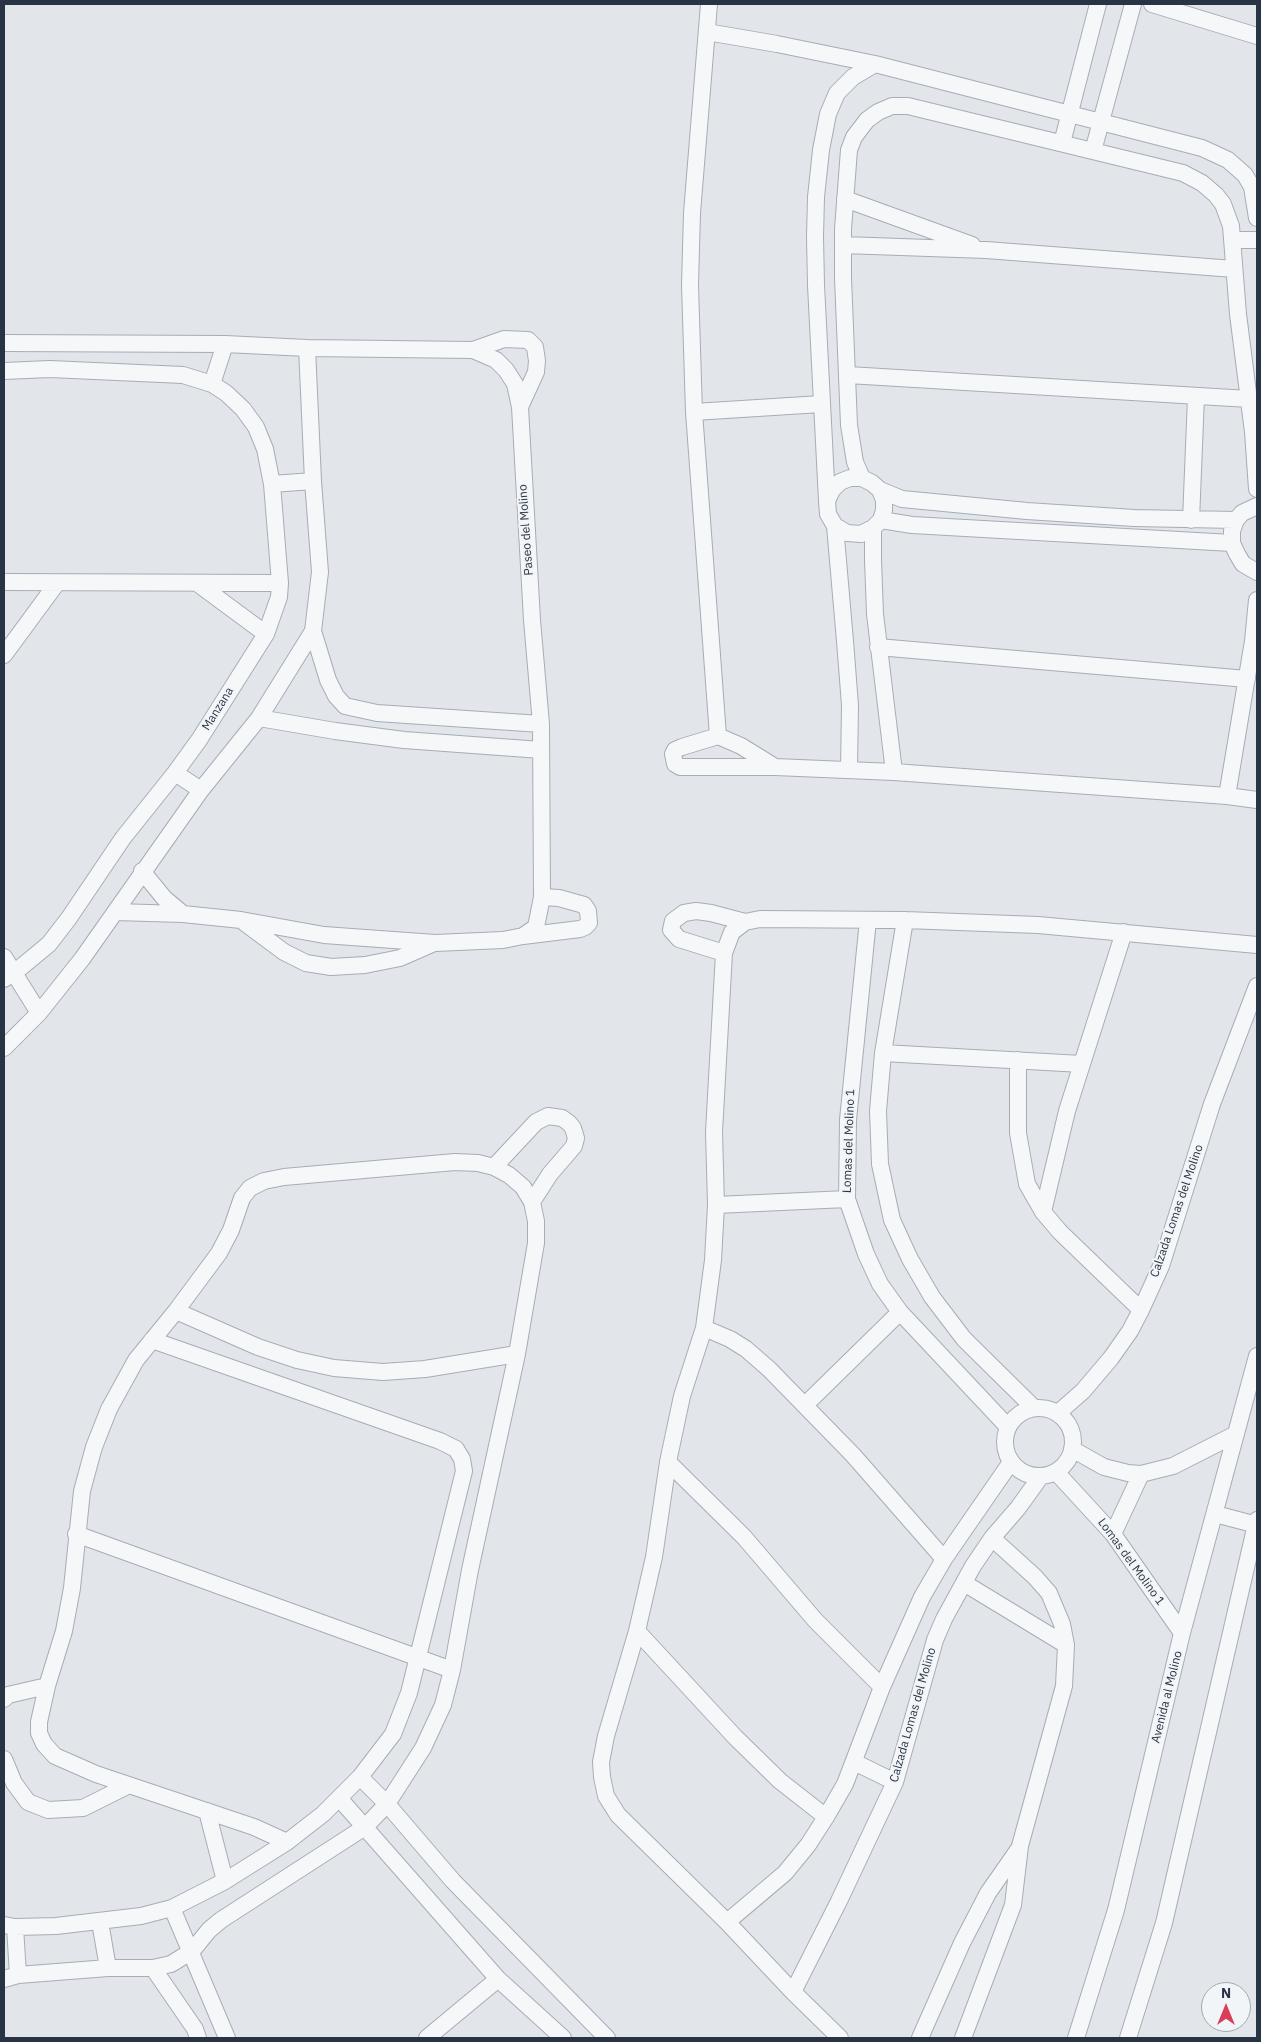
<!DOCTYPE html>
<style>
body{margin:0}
#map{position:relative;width:1261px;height:2042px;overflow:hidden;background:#e2e6eb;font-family:"IBM Plex Sans",sans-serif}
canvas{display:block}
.frame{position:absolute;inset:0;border:5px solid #283445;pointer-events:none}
.north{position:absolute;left:1201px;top:1982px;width:50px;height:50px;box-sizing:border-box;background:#f2f5f8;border:1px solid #a1a8b0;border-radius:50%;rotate:0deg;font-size:14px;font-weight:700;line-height:20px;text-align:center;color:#283445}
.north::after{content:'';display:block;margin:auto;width:18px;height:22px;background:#d93e5a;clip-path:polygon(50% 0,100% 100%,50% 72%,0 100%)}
</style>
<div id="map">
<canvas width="1261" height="2042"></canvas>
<div class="frame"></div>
<div class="north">N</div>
</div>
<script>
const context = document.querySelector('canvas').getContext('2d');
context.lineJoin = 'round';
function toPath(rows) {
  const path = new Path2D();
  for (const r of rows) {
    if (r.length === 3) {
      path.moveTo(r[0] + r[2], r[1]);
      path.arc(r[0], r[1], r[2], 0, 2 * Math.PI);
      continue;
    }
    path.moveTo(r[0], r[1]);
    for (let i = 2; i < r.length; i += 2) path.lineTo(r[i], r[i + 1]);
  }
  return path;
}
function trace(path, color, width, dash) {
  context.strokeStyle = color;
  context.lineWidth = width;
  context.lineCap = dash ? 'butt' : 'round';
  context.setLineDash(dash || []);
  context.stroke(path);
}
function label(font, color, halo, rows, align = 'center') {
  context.font = font + ' "IBM Plex Sans",sans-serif';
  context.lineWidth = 4;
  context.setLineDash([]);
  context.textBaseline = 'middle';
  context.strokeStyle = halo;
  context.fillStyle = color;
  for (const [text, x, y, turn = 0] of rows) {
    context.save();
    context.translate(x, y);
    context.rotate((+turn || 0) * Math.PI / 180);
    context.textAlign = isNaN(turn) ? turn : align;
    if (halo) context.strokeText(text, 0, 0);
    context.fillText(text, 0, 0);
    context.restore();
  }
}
const street = toPath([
 [709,4,692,213,690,285,694,412,718,736],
 [1152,4,1257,36],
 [707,32,777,44,875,64],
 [1062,143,1098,4],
 [1093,151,1133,4],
 [845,199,972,245],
 [1233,240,1257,240],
 [843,245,986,250,1234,269],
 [4,343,225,344,307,348,473,350,496,360,506,370,515,384,520,407,532,620,541,724,542,897,536,927,523,936,503,940,435,943,324,935,241,920,183,914,115,912],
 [473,350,504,339,528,340,535,347,537,361,536,372,520,407],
 [4,371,50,369,183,375,212,384,226,393,243,409,256,427,265,449,272,484,280,583,279,597,266,634,199,740,175,773,123,838,69,918,49,944,14,973,4,979],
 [848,375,1249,399],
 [212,384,225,344],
 [694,412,821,404],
 [862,478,855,462,849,425,843,278,843,229,849,150,854,137,867,120,878,112,892,106,908,106,1183,173,1202,183,1216,195,1223,204,1231,226,1238,314,1253,432,1257,489],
 [272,484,313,481],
 [880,490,902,499,1027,511,1134,518,1236,520],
 [827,501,816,285,815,237,816,197,821,150,828,114,837,93,853,77,875,64,1202,148,1228,160,1245,175,1252,187,1257,218],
 [1257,506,1242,513,1236,520,1232,531,1232,543,1237,554,1243,564,1257,572],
 [881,520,912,525,1232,543],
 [1191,520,1196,397],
 [835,526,847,533,861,534,873,528,881,520,884,510,884,500,880,490,872,483,862,478,850,478,840,482,832,490,827,501,828,514,835,526,845,641,850,705,849,770],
 [873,528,873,560,875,614,894,772],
 [4,582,280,583],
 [197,583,266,634],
 [313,631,328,680,336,696,345,706,377,713,541,724],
 [878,647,1247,679],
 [4,655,57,583],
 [259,718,335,731,404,740,541,750],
 [775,767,741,746,718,736,682,747,675,750,673,754,675,764,680,767,775,767,894,772,1227,796,1257,800],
 [175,773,201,790],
 [1227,796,1253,641,1257,600],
 [142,871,164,898,183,914],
 [868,920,848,1120,847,1199,866,1254,880,1284,900,1312,1008,1427],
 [905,920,883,1053,878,1111,880,1164,892,1220,910,1259,932,1297,964,1339,1034,1408],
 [245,923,284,952,306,963,331,967,365,965,400,958,432,944],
 [523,936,580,929,585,927,589,923,588,911,584,905,559,898,542,897],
 [724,953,679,939,671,930,673,921,684,913,696,911,711,913,745,922],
 [4,957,39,1013],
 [4,1048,39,1013,82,959,201,790,259,718,313,631,320,572,313,481,307,348],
 [883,1053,1082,1064],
 [1018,1060,1018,1133,1027,1184,1043,1212,1060,1232,1141,1310],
 [494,1167,536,1122,548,1116,562,1118,569,1123,573,1128,576,1138,574,1146,550,1174,532,1202],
 [716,1205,847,1199],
 [1043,1212,1067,1111,1124,932],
 [176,1311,258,1347,297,1360,334,1368,383,1372,425,1369,517,1354],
 [704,1328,730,1339,746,1349,769,1369,853,1455,944,1559],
 [805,1405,900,1312],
 [1039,1442,34],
 [1058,1413,1083,1391,1111,1358,1130,1331,1141,1310,1161,1266,1212,1104,1257,986],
 [1072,1449,1104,1467,1128,1473,1141,1474,1173,1466,1236,1434],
 [668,1462,744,1537,815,1620,882,1687],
 [1056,1472,1113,1534,1182,1633],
 [1215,1514,1257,1525],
 [76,1534,452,1670],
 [1113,1534,1141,1474],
 [964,1583,1066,1645],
 [637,1631,735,1737,780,1781,826,1817],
 [4,1699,8,1695,47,1686],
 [4,1759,14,1783,28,1802,48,1810,83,1808,129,1785],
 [854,1762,895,1782],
 [360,1777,387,1804,453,1881,607,2038],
 [339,1798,498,1979,563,2038],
 [207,1811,225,1881],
 [172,1908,227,2038],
 [100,1922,108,1968],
 [727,1922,785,1873,808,1845,826,1817,845,1784,882,1687,922,1597,944,1559,1011,1462],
 [4,1925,15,1927,56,1926,141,1916,172,1908,225,1881,287,1842,323,1814,360,1777,393,1734,409,1693,464,1471,462,1459,456,1449,440,1441,152,1340],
 [15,1927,18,1975],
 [153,1968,195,2029,198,2038],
 [4,1979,18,1975,108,1968,153,1968,171,1964,192,1951,209,1930,221,1920,365,1827,387,1804,423,1748,443,1705,452,1670,470,1570,517,1354,536,1243,536,1221,532,1202,523,1187,509,1175,494,1167,478,1163,455,1162,284,1177,264,1181,250,1188,242,1198,231,1230,219,1253,176,1311,136,1360,109,1409,94,1447,82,1491,72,1588,64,1631,47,1686,39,1722,39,1733,44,1744,55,1756,96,1774,254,1827,287,1842],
 [793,1992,839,1901,895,1782,935,1640,944,1619,973,1566,992,1538,1018,1508,1041,1476],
 [427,2038,498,1979],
 [840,2038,793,1992,727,1922,618,1815,606,1796,602,1777,601,1762,606,1736,637,1631,654,1557,668,1462,682,1396,704,1328,713,1260,716,1205,714,1132,724,953,732,932,745,922,760,919,905,920,1038,925,1257,945],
 [920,2038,962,1943,988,1893,1018,1850],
 [963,2038,1013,1905,1020,1846,1064,1686,1066,1645,1062,1624,1049,1593,1035,1577,992,1538],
 [1076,2038,1116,1910,1182,1633,1257,1356],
 [1128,2038,1164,1923,1257,1520]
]);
trace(street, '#a6adb6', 18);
trace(street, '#f5f7f9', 16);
label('12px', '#283445', '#f2f5f8', [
 ["Paseo del Molino",526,530,-94],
 ["Manzana",218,709,-58],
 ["Lomas del Molino 1",849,1141,-88],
 ["Calzada Lomas del Molino",1177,1211,-71],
 ["Lomas del Molino 1",1131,1562,54],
 ["Avenida al Molino",1167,1697,-76],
 ["Calzada Lomas del Molino",913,1715,-74]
]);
</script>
